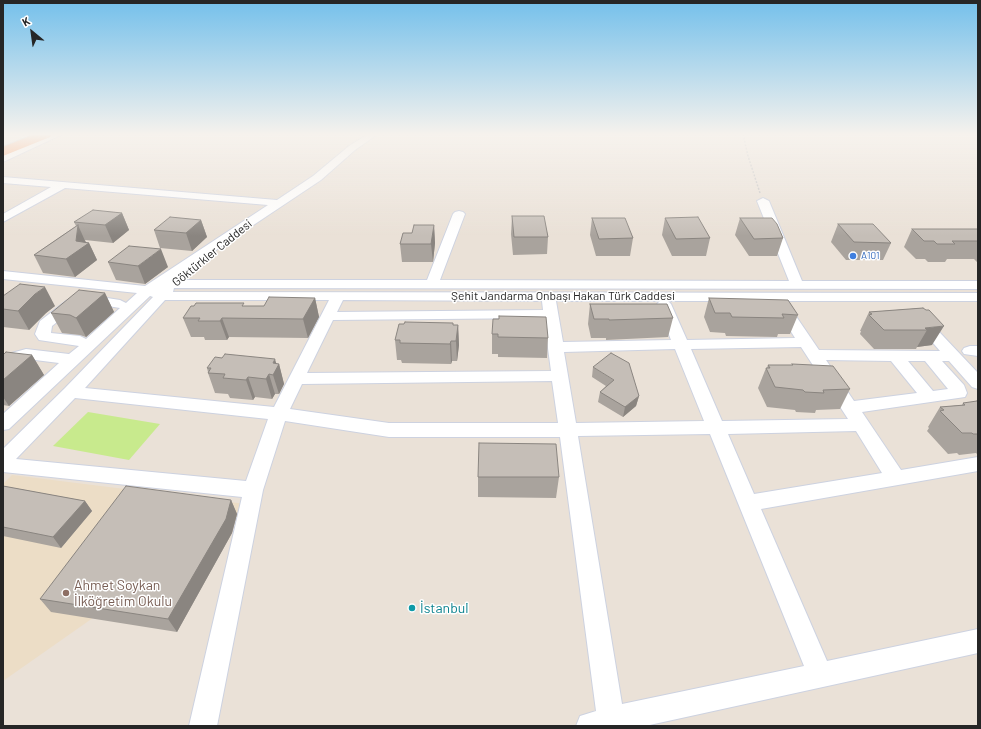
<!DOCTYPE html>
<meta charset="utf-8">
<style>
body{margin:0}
#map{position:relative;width:981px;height:729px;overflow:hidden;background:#eae1d7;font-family:Barlow,sans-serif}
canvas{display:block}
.frame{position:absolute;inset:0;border:4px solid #262626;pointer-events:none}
.north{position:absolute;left:12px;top:12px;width:40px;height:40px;-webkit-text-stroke:3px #fff;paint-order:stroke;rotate:331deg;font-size:11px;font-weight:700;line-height:16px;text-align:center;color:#262626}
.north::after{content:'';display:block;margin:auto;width:14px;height:18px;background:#262626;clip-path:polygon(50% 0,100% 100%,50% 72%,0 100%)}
</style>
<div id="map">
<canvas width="981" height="729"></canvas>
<div class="frame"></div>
<div class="north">K</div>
</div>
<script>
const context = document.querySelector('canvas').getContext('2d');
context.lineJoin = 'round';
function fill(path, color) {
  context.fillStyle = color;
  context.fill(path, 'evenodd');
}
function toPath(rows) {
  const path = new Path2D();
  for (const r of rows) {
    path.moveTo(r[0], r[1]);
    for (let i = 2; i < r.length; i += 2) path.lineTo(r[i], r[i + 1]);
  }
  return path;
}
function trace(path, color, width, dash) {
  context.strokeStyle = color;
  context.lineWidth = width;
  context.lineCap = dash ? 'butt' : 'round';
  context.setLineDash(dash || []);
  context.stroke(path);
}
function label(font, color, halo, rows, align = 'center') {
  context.font = font + ' Barlow,sans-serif';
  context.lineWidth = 3;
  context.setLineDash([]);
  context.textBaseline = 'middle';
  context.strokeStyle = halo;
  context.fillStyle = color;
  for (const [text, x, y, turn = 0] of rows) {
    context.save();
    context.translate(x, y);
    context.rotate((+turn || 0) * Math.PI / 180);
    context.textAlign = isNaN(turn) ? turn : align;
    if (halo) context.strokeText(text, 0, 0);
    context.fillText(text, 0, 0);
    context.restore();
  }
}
fill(toPath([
 [12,475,254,505,3,681,3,484]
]), '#ecddc6');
fill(toPath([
 [88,412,160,424,129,460,53,446]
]), '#c8ea8d');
const minor = toPath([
 [51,134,63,134,3,162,3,155,51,134],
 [368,134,378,134,355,150,321,180,171,280,427,280,453,214,455,212,459,211,463,212,465,214,440,280,789,281,757,201,763,198,769,201,802,281,978,281,978,289,174,288,173,292,978,293,978,301,668,301,671,304,687,340,795,338,775,306,777,303,782,302,787,303,819,350,940,351,915,322,917,319,922,318,927,319,978,373,978,389,972,387,949,361,942,361,964,385,967,393,965,397,862,412,901,470,978,457,978,471,761,509,827,661,978,629,978,653,645,726,576,726,580,716,596,711,560,437,389,437,285,421,263,490,217,726,189,726,242,497,3,472,3,449,65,388,153,297,150,296,9,429,3,430,3,414,59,363,27,359,20,362,9,370,3,371,3,358,8,354,26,349,69,354,79,346,39,340,35,334,40,321,66,301,71,300,76,301,78,304,76,307,52,326,51,333,80,336,86,339,120,308,83,302,81,299,83,296,88,295,120,300,126,303,137,293,3,279,3,271,145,286,268,205,65,188,3,222,3,214,51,187,3,183,3,177,277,200,313,176,349,146,368,134],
 [165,300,329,300,274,407,85,388,165,300],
 [343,300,542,301,543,310,337,312,343,300],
 [556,301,660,301,657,304,671,340,563,342,556,301],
 [544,318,551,371,307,373,333,320,544,318],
 [801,347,848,419,722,421,691,349,801,347],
 [675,349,704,421,576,423,564,352,675,349],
 [826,360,891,361,917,393,854,401,826,360],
 [908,361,925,361,948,389,933,391,908,361],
 [552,381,558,423,389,423,290,409,302,384,552,381],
 [75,398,268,419,246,481,16,459,75,398],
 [856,431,882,473,754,494,728,434,856,431],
 [710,434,804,666,622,704,578,436,710,434],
 [970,346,978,346,978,356,964,354,962,351,964,348,970,346]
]);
const highway = toPath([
 [35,134,52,134,50,137,3,156,3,147,35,134]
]);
trace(minor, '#cdd2e0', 2);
trace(highway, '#c2c2c2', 2);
trace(toPath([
 [743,134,748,156,760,193]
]), '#c2c2c2', 1.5, [2, 1.5]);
fill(minor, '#fff');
fill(highway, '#ff8f4d');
fill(toPath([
 [122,213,129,230,113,243,85,240,86,242,89,243,97,260,75,277,43,273,34,255,76,226,74,222],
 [512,216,548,237,547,254,513,255,511,234],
 [592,218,633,238,630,256,596,256,590,235],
 [665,218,710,238,706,256,672,256,662,235],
 [740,218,783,238,777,256,749,256,735,235],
 [201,220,207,237,192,251,160,248,154,230],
 [838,224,891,243,883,260,846,260,831,242],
 [434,225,435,243,433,262,402,262,400,244],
 [912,229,978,229,978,262,977,262,974,259,947,259,945,262,928,262,925,259,916,259,904,247],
 [108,262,168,267,145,284,116,280],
 [105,293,114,312,86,337,80,335,62,333,51,313],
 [3,296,55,306,46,313,29,330,3,327],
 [315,298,319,317,308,338,229,337,227,340,205,340,204,337,191,337,183,318,245,306,264,306],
 [709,298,798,315,790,334,778,334,777,337,726,336,725,333,710,332,704,317],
 [590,304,673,318,668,337,606,340,606,338,591,338,588,324],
 [923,308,932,345,917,347,916,349,874,349,860,334,861,331,860,331,869,312],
 [499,319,548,338,547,358,498,357,498,354,492,354,492,334],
 [453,323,453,325,458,325,459,345,457,361,452,361,451,364,402,363,401,360,397,360,395,340],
 [3,355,32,355,44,375,9,406,3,405],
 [277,364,279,364,284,384,279,394,275,394,272,399,255,397,253,400,230,398,228,394,215,393,208,373,208,372,207,368],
 [792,364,850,389,840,409,816,410,815,413,796,412,795,410,767,407,758,388,766,368,767,368,768,365,792,365],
 [593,367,639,396,636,406,623,417,598,402,600,392,606,386,592,377],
 [978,402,978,455,976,453,959,455,957,453,948,454,927,431,929,428,928,427,940,407,962,405,963,403],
 [478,477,559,477,556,498,478,497],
 [3,486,85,501,92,511,61,548,3,536],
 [231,500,237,514,232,533,177,632,51,612,40,599]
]), '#a9a39d');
fill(toPath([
 [122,213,129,230,113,243,105,225],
 [201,220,207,237,192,251,186,233],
 [78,225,86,243,89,243,97,260,75,277,66,259,76,241],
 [434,225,435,243,433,262,431,244],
 [161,249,168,267,145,284,138,266],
 [45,287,55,306,46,313,29,330,18,311,35,294],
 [105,293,114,312,86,337,76,318],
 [315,298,319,317,308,338,303,319],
 [222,318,229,337,227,340,220,321],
 [458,325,459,345,457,361,456,341],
 [944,326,932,345,917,347,927,330,925,328],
 [451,341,452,361,451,364,450,344],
 [32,355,44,375,9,406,3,397,3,380],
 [275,359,277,366,279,364,284,384,279,394,273,375,273,363],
 [269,374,275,394,272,399,266,379],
 [248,377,255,397,253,400,246,380],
 [639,396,636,406,623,417,625,407],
 [231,500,237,514,232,533,177,632,168,619],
 [85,501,92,511,61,548,53,537]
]), '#8a8580');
const building = toPath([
 [93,210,122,213,105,225,74,222,93,210],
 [512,216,544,216,548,237,514,237,512,216],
 [170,217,201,220,186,233,154,230,170,217],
 [698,217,710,238,676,239,665,218,698,217],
 [592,218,625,218,633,238,599,239,592,218],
 [740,218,772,218,777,224,783,238,754,239,740,218],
 [838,224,873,224,891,243,854,242,838,224],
 [78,225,76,241,89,243,66,259,34,255,78,225],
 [414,225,434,225,431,244,400,244,403,233,412,233,414,225],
 [912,229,978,229,978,241,952,241,955,244,937,244,934,241,924,241,912,229],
 [129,246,161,249,138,266,108,262,129,246],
 [20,284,45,287,35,294,18,311,3,309,3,296,20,284],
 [79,290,105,293,76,318,70,315,51,313,79,290],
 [269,297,315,298,303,319,222,318,220,321,198,321,200,318,183,318,191,306,194,306,196,303,244,303,242,306,264,306,269,297],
 [709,298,788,300,798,315,782,314,784,318,732,317,730,313,715,313,709,298],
 [590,304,667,304,673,318,609,320,609,319,594,319,590,304],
 [923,308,926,310,929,310,944,326,925,328,927,330,884,330,869,315,872,314,869,312,923,308],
 [499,316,546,317,548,338,498,337,498,334,492,334,493,319,499,319,499,316],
 [405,322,453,323,453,325,458,325,456,341,451,341,450,344,400,343,400,340,395,340,399,324,404,324,405,322],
 [6,352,32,355,3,380,3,355,6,352],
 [611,353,629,363,639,396,625,407,600,392,614,380,593,367,611,353],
 [225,354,275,359,273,363,279,364,273,375,269,374,266,379,248,377,246,380,223,378,225,374,208,373,211,368,207,368,215,357,222,358,225,354],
 [792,364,833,366,850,389,823,390,824,393,805,392,803,390,775,387,766,368,770,368,768,365,793,365,792,364],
 [977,401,978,402,978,434,973,434,972,433,962,433,940,411,944,410,940,407,965,405,963,403,977,401],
 [479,443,556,444,559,477,478,477,479,443],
 [3,486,85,501,53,537,3,527,3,486],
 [126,486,231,500,226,519,168,619,40,599,126,486]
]);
fill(building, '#c5beb7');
trace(building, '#8a8580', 1);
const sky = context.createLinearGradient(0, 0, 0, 236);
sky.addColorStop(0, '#74c0eb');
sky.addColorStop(0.57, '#f6f2ed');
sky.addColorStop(1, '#f6f2ed00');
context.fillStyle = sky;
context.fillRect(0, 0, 981, 236);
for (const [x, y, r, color] of [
 [853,256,4,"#3f7fe0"],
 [66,593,4,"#8d6e63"],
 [412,608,4,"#0f9aa8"]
]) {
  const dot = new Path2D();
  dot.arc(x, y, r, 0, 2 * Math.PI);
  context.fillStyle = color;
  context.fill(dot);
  trace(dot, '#fff', 1.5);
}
label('10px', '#366cbe', '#fff', [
 ["A101",861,256]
], 'left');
label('12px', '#262626', '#fff', [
 ["Göktürkler Caddesi",212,253,-39],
 ["Şehit Jandarma Onbaşı Hakan Türk Caddesi",563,296]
]);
label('14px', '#785e54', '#fff', [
 ["Ahmet Soykan",74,585],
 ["İlköğretim Okulu",74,601]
], 'left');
label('14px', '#0d838f', '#fff', [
 ["İstanbul",420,608]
], 'left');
</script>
